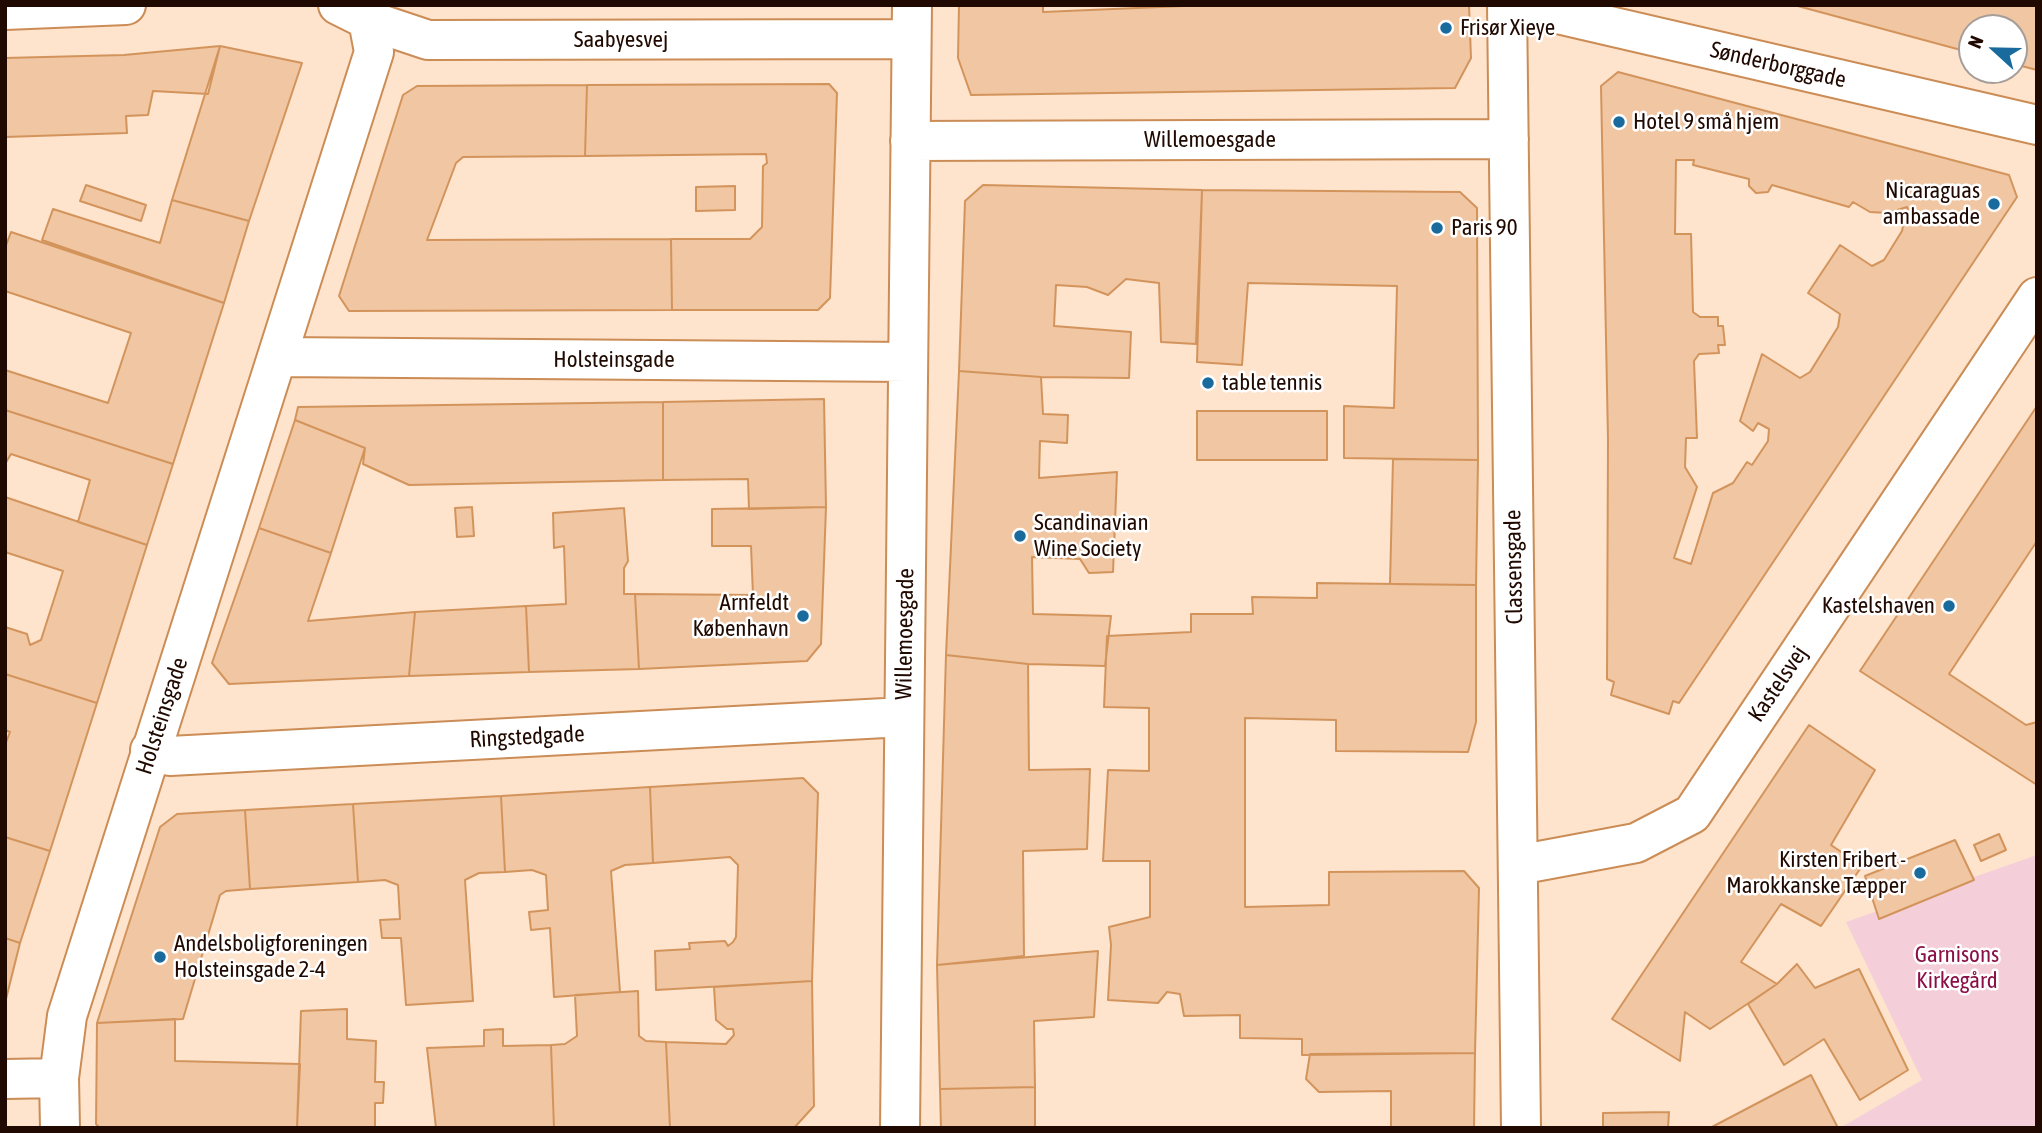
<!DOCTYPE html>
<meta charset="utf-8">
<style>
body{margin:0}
#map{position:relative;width:2042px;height:1133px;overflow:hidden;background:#fee3cd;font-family:"Asap Condensed",sans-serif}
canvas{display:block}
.frame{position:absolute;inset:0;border:7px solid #200900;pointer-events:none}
.north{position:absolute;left:1958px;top:14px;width:70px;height:70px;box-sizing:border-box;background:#fff;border:2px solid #a69d99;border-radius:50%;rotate:292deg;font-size:19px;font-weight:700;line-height:28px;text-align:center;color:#200900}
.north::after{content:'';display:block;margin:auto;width:24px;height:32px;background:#186b9c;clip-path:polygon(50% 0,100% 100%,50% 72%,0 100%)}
</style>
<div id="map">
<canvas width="2042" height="1133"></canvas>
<div class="frame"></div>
<div class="north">N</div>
</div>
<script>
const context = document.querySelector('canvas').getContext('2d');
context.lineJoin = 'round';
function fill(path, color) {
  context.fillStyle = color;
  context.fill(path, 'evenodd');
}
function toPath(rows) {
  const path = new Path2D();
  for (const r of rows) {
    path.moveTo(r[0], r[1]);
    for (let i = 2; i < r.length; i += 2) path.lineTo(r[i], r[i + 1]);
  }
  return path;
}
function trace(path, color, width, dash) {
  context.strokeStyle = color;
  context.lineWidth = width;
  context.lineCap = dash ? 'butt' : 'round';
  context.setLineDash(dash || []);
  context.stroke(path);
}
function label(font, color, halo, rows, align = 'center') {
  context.font = font + ' "Asap Condensed",sans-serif';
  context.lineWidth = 5;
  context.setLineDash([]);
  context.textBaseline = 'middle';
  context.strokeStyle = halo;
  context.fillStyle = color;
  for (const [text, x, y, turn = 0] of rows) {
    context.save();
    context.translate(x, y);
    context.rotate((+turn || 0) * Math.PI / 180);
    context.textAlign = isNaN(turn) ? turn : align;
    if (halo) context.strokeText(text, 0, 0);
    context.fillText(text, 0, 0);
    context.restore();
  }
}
fill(toPath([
 [2037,855,2037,1128,1840,1128,1922,1080,1846,922]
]), '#f4cfd9');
const building = toPath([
 [959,5,1043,5,1043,12,1207,5,1469,5,1471,58,1455,88,971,95,958,58,959,5],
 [1794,5,2037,5,2037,70,2014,64,2014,28,1972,28,1972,53,1794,5],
 [220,46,302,63,249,221,172,200,220,46],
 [220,46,208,94,153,91,148,115,126,116,127,133,5,137,5,58,124,55,220,46],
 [1618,72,2009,175,2017,197,1679,703,1673,701,1669,714,1611,695,1614,682,1607,679,1608,439,1601,86,1618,72],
 [1676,160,1694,160,1693,165,1749,179,1749,186,1756,193,1768,192,1772,185,1849,207,1853,202,1870,212,1888,213,1907,207,1911,218,1904,221,1902,231,1884,260,1872,266,1840,245,1808,293,1840,314,1838,327,1810,372,1800,378,1762,354,1740,421,1753,431,1758,423,1769,429,1768,441,1752,465,1747,462,1733,483,1713,493,1691,564,1674,558,1697,487,1685,467,1686,438,1697,438,1694,361,1699,354,1719,353,1718,345,1725,345,1723,326,1718,326,1718,317,1700,317,1693,312,1691,234,1675,234,1676,160],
 [829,84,837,93,830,298,818,310,672,310,671,239,750,239,762,227,763,166,767,163,766,154,585,156,587,85,829,84],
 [587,85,585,156,463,157,456,163,427,240,671,239,672,310,349,311,339,296,403,95,417,86,587,85],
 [86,185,146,205,141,221,80,201,86,185],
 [983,185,1202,190,1196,344,1161,342,1159,283,1126,279,1108,295,1087,287,1056,285,1054,326,1131,332,1129,378,1041,377,959,371,965,201,983,185],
 [735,186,735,210,696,211,696,187,735,186],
 [1202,190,1460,192,1477,208,1478,460,1344,458,1344,406,1394,408,1397,286,1248,283,1242,365,1197,362,1202,190],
 [172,200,249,221,224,303,42,240,53,209,160,243,172,200],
 [11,232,224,303,173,464,5,410,5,370,108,403,131,333,5,291,5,248,11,232],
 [959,371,1041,377,1043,414,1068,415,1067,443,1040,441,1039,478,1117,472,1113,572,1089,573,1080,559,1032,557,1033,614,1111,616,1105,666,1028,664,946,655,959,371],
 [824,399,826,507,749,509,748,479,663,480,663,402,824,399],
 [663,402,663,480,409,485,363,464,365,448,295,420,298,407,663,402],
 [2037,406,2037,541,1949,674,2026,725,2037,722,2037,785,1860,671,2037,406],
 [5,410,173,464,147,545,78,522,90,480,11,454,5,464,5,410],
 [1197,411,1327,411,1327,460,1197,460,1197,411],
 [295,420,365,448,331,553,259,528,295,420],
 [1393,459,1478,460,1476,585,1390,584,1393,459],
 [5,497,147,545,97,703,5,674,5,627,27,634,30,645,41,640,63,571,5,552,5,497],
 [472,507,474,536,457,537,455,508,472,507],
 [826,507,821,644,807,661,639,669,635,594,753,595,751,546,712,546,712,509,826,507],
 [624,508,628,561,624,568,624,594,635,594,639,669,529,672,526,606,566,604,564,546,554,548,553,513,624,508],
 [259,528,331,553,308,621,415,612,409,676,229,684,212,663,259,528],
 [1317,583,1476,585,1476,722,1468,752,1336,751,1336,720,1245,718,1245,907,1329,905,1329,872,1464,871,1479,888,1475,1053,1302,1055,1302,1039,1240,1038,1240,1015,1184,1016,1180,994,1167,992,1158,1003,1108,1000,1111,945,1109,927,1150,917,1150,861,1103,861,1108,770,1149,771,1149,708,1104,707,1107,636,1191,632,1191,614,1253,614,1252,597,1317,598,1317,583],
 [526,606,529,672,409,676,415,612,526,606],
 [946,655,1028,664,1029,770,1090,769,1087,849,1023,851,1024,956,937,965,946,655],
 [5,674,97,703,50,851,5,837,5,745,10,732,5,730,5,674],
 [1809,725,1875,770,1831,845,1862,866,1821,926,1781,904,1741,962,1777,984,1710,1029,1685,1012,1680,1061,1612,1019,1809,725],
 [803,778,818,793,812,981,656,990,655,951,690,949,689,943,725,941,728,946,733,942,736,937,738,865,730,857,653,863,650,787,803,778],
 [650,787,653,863,625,865,611,871,620,992,554,997,550,928,531,930,529,912,548,910,546,875,532,870,505,872,501,796,650,787],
 [501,796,505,872,479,873,465,880,473,1001,406,1005,401,938,382,938,380,920,400,919,398,885,385,880,358,882,353,804,501,796],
 [353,804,358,882,250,889,245,810,353,804],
 [245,810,250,889,226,891,220,895,183,1019,97,1023,160,827,177,814,245,810],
 [1999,834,2006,850,1981,861,1974,845,1999,834],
 [5,837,50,851,20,943,5,938,5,837],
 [1955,840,1974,880,1879,919,1865,876,1955,840],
 [5,938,20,943,5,1003,5,938],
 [1098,951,1094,1017,1034,1021,1035,1087,940,1089,937,965,1098,951],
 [1797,964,1815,988,1859,969,1908,1070,1860,1100,1824,1039,1784,1065,1748,1004,1777,984,1797,964],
 [812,981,814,1106,794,1128,670,1128,666,1042,726,1044,734,1035,733,1029,727,1029,716,1020,714,987,812,981],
 [638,991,639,1036,646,1041,666,1042,670,1128,554,1128,551,1045,565,1044,577,1036,575,995,638,991],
 [347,1009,347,1039,376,1041,375,1082,384,1082,383,1103,375,1103,375,1128,297,1128,301,1011,347,1009],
 [175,1019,175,1061,300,1064,297,1128,100,1128,96,1124,97,1023,175,1019],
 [503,1029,503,1046,551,1045,554,1128,436,1128,427,1048,484,1046,484,1030,503,1029],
 [1475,1053,1474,1128,1391,1128,1391,1091,1319,1092,1306,1079,1310,1054,1475,1053],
 [1811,1075,1838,1128,1710,1128,1811,1075],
 [1035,1087,1035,1128,941,1128,940,1089,1035,1087],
 [1669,1112,1668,1128,1603,1128,1603,1113,1669,1112]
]);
fill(building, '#f0c6a3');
trace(building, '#d3945c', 2);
const minor = toPath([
 [338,5,368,20,428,40,911,39],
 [1507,5,1521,1128],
 [1519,5,2037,125],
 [5,10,126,5],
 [910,141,1509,139],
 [278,357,908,362],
 [150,750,170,756,904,717],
 [1518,865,1636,843,1692,814,2037,297],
 [5,1079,59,1078],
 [60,1128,59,1078,67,1016,374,52,368,20,371,5],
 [900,1128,912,5]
]);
trace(minor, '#cb8c55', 42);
trace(minor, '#fff', 38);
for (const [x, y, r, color] of [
 [1446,28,7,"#186b9c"],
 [1619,122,7,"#186b9c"],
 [1994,204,7,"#186b9c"],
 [1437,228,7,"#186b9c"],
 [1208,383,7,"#186b9c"],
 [1020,536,7,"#186b9c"],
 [1949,606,7,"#186b9c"],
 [803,616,7,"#186b9c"],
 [1920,873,7,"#186b9c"],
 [160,957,7,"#186b9c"]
]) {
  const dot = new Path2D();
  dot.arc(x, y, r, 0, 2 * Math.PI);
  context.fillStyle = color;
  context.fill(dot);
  trace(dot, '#fff', 2.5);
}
label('23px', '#200900', '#fff', [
 ["Frisør Xieye",1460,28],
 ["Hotel 9 små hjem",1633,122],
 ["Nicaraguas",1980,191,"right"],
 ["ambassade",1980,217,"right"],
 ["Paris 90",1451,228],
 ["table tennis",1222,383],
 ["Scandinavian",1034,523],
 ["Wine Society",1034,549],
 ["Arnfeldt",789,603,"right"],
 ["København",789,629,"right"],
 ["Kastelshaven",1935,606,"right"],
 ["Kirsten Fribert -",1906,860,"right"],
 ["Marokkanske Tæpper",1906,886,"right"],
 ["Andelsboligforeningen",174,944],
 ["Holsteinsgade 2-4",174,970]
], 'left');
label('23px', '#200900', '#fff', [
 ["Saabyesvej",621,40],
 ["Sønderborggade",1778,65,13],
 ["Willemoesgade",1210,140],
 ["Holsteinsgade",614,360],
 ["Classensgade",1514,567,-91],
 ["Willemoesgade",905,634,-89],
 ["Kastelsvej",1778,684,-56],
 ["Holsteinsgade",162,716,-72],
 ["Ringstedgade",527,737,-3]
]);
label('23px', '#8a1047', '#fff', [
 ["Garnisons",1957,955],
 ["Kirkegård",1957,981]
]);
</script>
